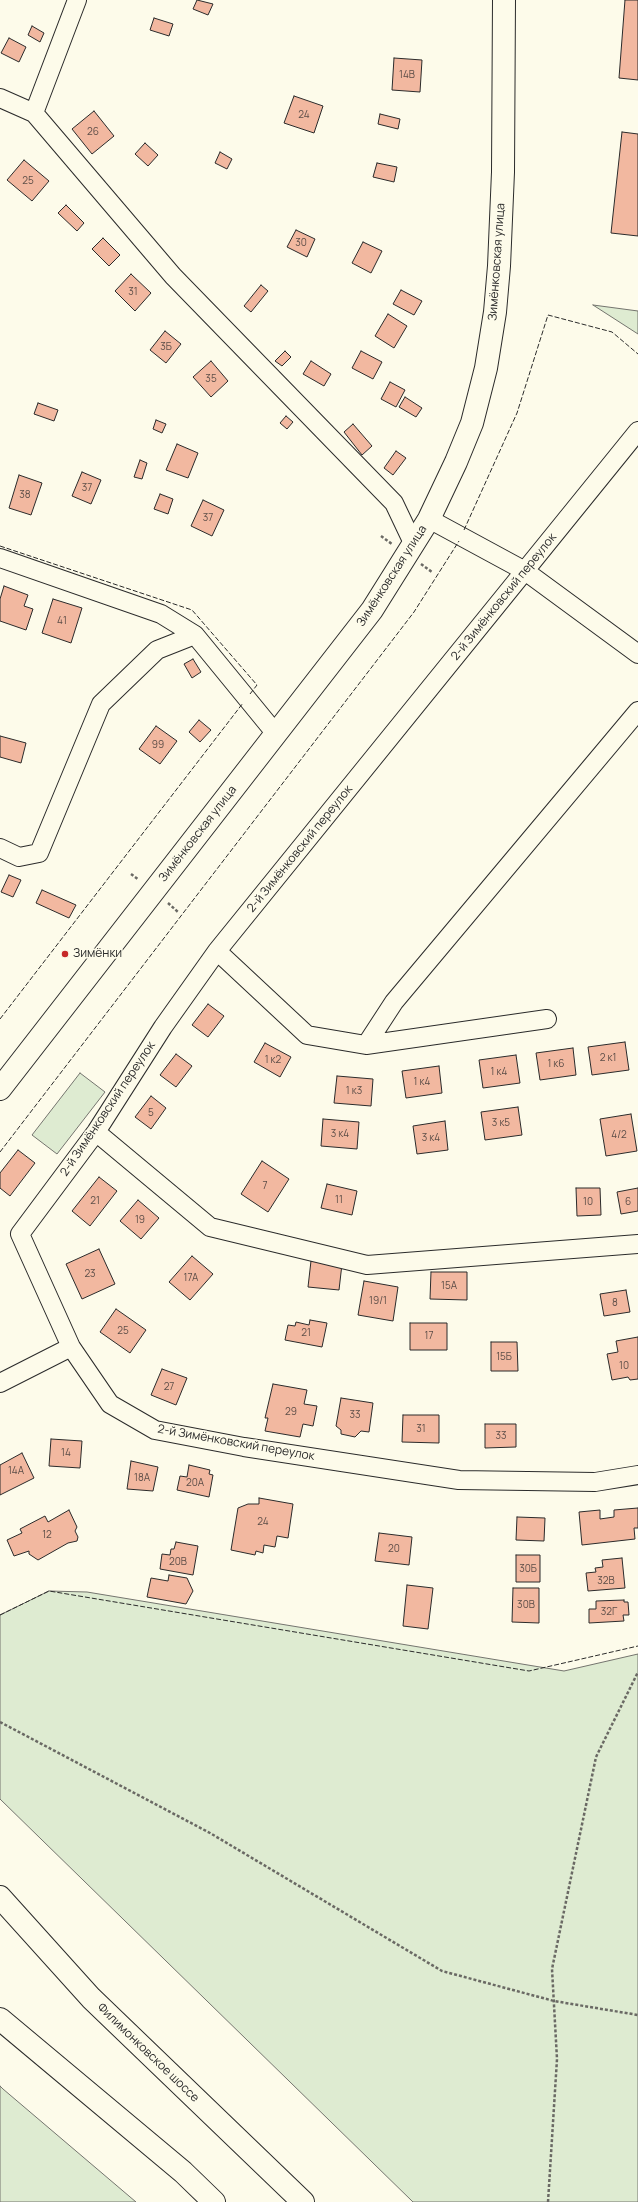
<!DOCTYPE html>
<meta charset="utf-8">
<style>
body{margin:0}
canvas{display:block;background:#fdfbea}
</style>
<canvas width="638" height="2202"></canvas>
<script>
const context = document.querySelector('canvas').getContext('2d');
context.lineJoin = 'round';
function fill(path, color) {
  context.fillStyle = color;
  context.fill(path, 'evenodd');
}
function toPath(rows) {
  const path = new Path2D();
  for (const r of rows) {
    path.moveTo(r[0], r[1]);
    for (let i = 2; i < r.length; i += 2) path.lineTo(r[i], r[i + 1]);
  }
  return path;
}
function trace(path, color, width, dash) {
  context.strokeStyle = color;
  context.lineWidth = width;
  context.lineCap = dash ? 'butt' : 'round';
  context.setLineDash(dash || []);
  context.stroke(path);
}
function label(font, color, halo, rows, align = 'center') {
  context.font = font + ' Manrope,sans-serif';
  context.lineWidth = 3;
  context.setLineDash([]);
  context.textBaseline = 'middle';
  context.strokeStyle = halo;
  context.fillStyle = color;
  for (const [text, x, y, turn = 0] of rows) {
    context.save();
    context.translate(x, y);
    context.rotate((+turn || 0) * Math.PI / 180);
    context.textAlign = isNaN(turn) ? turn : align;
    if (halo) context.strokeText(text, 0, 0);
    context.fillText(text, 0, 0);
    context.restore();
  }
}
const green = toPath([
 [593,305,638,311,638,334,593,305],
 [80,1073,105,1092,57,1154,32,1135,80,1073],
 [49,1591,87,1592,564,1671,638,1654,638,2202,413,2202,0,1799,0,1615,49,1591],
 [0,2086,3,2089,136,2202,0,2202,0,2086]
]);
fill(green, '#deebd1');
trace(green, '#74746e', 1);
const building = toPath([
 [197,0,213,4,208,15,193,9,197,0],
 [625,0,638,0,638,80,619,78,625,0],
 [154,18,173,24,169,36,150,30,154,18],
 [32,26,44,33,40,42,28,35,32,26],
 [9,38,26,47,19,62,1,53,9,38],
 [394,58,422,60,420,92,392,90,394,58],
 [294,96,323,106,314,133,284,123,294,96],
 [94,111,114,136,92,154,72,129,94,111],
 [380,114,400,119,398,129,378,124,380,114],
 [622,132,638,134,638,236,611,233,622,132],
 [145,143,158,155,148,166,135,154,145,143],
 [220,152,232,159,227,169,215,163,220,152],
 [24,160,49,181,32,201,7,180,24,160],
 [377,163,397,167,394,182,373,177,377,163],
 [66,205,84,223,77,231,58,213,66,205],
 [296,230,315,239,307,257,287,247,296,230],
 [103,238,120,255,109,266,92,249,103,238],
 [363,242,382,251,371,273,352,263,363,242],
 [131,274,151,293,135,311,115,291,131,274],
 [261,285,268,291,251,312,244,306,261,285],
 [401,290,422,301,414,315,393,304,401,290],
 [388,314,407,326,394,348,375,336,388,314],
 [165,331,181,344,166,363,150,350,165,331],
 [285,351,291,357,282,366,275,361,285,351],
 [361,351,382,362,373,379,352,368,361,351],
 [211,361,228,381,211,397,193,377,211,361],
 [311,361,331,374,324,386,303,374,311,361],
 [390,382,405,390,396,407,381,399,390,382],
 [405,397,422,408,416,417,399,407,405,397],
 [38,403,58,410,54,421,34,414,38,403],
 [286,416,293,422,287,429,280,423,286,416],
 [156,420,166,424,162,433,153,429,156,420],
 [353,424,372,446,362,455,344,432,353,424],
 [177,444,198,453,188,478,166,470,177,444],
 [396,451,406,458,393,475,384,468,396,451],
 [140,460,147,463,142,479,134,477,140,460],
 [82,472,101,480,91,504,72,496,82,472],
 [19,475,42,483,31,515,9,508,19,475],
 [160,494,173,499,168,514,154,509,160,494],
 [203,500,224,510,212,536,191,526,203,500],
 [4,586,28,595,24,606,33,609,26,630,0,621,0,599,4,586],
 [53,599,82,608,71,643,42,633,53,599],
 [193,659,201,672,192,678,184,664,193,659],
 [199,720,211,730,200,742,189,732,199,720],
 [156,726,177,741,160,764,139,749,156,726],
 [0,736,26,743,21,763,0,757,0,736],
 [9,875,21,880,13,897,1,892,9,875],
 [42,890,76,905,69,918,36,903,42,890],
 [208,1004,224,1016,208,1037,192,1025,208,1004],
 [625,1042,629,1070,592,1075,588,1047,625,1042],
 [265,1043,291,1057,280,1077,254,1062,265,1043],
 [573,1048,576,1075,540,1080,536,1053,573,1048],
 [176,1054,192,1066,176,1087,160,1075,176,1054],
 [516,1055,520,1083,483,1088,479,1060,516,1055],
 [439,1066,442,1093,406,1098,402,1071,439,1066],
 [337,1076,373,1079,371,1106,334,1103,337,1076],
 [151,1096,166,1108,151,1129,135,1117,151,1096],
 [518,1107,522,1135,485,1140,481,1112,518,1107],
 [631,1114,637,1151,606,1156,600,1119,631,1114],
 [323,1119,359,1122,357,1149,321,1146,323,1119],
 [445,1121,448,1150,417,1154,413,1126,445,1121],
 [18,1150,35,1163,10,1196,0,1188,0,1173,18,1150],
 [262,1161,289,1179,268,1212,241,1194,262,1161],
 [99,1177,117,1191,90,1226,72,1211,99,1177],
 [327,1184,357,1191,352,1215,321,1208,327,1184],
 [576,1188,600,1188,601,1215,577,1216,576,1188],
 [638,1188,638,1211,621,1214,617,1192,638,1188],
 [138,1200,159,1218,141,1239,120,1221,138,1200],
 [99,1249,115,1284,82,1299,66,1264,99,1249],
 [192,1256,213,1274,190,1300,169,1282,192,1256],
 [311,1261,342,1264,339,1290,308,1287,311,1261],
 [431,1272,467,1272,467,1300,430,1299,431,1272],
 [364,1281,398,1287,393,1321,358,1315,364,1281],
 [626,1290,630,1312,604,1316,600,1294,626,1290],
 [116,1309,146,1330,130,1353,100,1332,116,1309],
 [310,1320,327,1323,322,1347,285,1340,288,1325,295,1326,296,1322,309,1325,310,1320],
 [410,1323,447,1323,447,1350,410,1350,410,1323],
 [638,1337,638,1379,630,1380,628,1377,612,1380,607,1354,618,1352,616,1341,638,1337],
 [491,1342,517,1342,518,1371,491,1371,491,1342],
 [162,1369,187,1378,176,1405,151,1395,162,1369],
 [273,1384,307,1390,304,1404,317,1406,313,1426,303,1424,300,1437,265,1431,268,1418,265,1418,273,1384],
 [341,1398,373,1403,369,1432,361,1431,355,1437,341,1434,341,1430,336,1426,341,1398],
 [403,1415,439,1415,439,1443,402,1442,403,1415],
 [485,1424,516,1424,516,1447,485,1448,485,1424],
 [51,1439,82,1441,80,1468,49,1466,51,1439],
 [22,1453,34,1478,0,1495,0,1465,22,1453],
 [131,1461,158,1467,153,1491,127,1489,131,1461],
 [189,1465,210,1470,209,1474,213,1475,209,1497,177,1490,180,1476,187,1477,189,1465],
 [259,1498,293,1504,288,1538,277,1536,275,1547,264,1545,263,1553,256,1551,255,1555,231,1550,238,1508,248,1504,259,1504,259,1498],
 [638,1508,638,1528,634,1528,635,1539,582,1545,579,1512,600,1510,600,1519,614,1517,614,1510,638,1508],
 [69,1510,77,1527,75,1531,78,1537,77,1541,68,1543,38,1560,29,1554,29,1551,14,1556,7,1540,22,1533,20,1529,45,1516,48,1522,69,1510],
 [517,1517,545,1518,544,1541,516,1540,517,1517],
 [379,1533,412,1537,409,1565,375,1561,379,1533],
 [176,1542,198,1546,193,1575,160,1569,162,1554,170,1555,171,1549,174,1549,176,1542],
 [516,1555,540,1555,540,1582,516,1582,516,1555],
 [622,1558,625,1588,588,1591,586,1573,596,1572,595,1568,603,1567,602,1560,622,1558],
 [169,1575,187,1578,193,1591,186,1604,147,1597,151,1578,168,1581,169,1575],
 [407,1585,433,1588,428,1629,403,1626,407,1585],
 [513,1588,539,1588,539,1623,512,1622,513,1588],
 [624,1600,624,1602,628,1602,629,1615,623,1615,624,1621,589,1623,589,1609,596,1609,596,1601,624,1600]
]);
fill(building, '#f2b8a0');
trace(building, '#2b2b2b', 1);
const minor = toPath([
 [0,98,34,113,173,276,394,503,413,543],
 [34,113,77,0],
 [638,431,217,951,163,1027,96,1132,20,1234,71,1347,110,1404,155,1430,244,1447,459,1480,595,1482,638,1475],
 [429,519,525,571,638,654],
 [0,558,161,614,195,635,276,734],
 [0,848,19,857,39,853,101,704,157,650,195,635],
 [217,951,307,1035,366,1045,394,1002,638,711],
 [366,1045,547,1019],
 [96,1132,210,1227,367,1265,638,1244],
 [0,1383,71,1347]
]);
const major = toPath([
 [0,1089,372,610,429,519,456,462,472,423,486,368,495,312,499,266,503,172,504,0],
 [0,1897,91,1998,303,2202],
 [0,2019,183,2172,214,2202]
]);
trace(minor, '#2b2b2b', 20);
trace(major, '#2b2b2b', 24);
trace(toPath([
 [381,536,392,544],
 [421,564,432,572],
 [131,874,139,880],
 [168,903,178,912],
 [0,1722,210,1833,442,1971,554,2001,638,2015],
 [548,2202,557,2059,552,1969,596,1757,638,1672]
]), '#6a6964', 2.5, [3, 2]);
trace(minor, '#fdfbea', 18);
trace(major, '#fdfbea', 22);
trace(toPath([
 [464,530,517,413,548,315,612,332,638,354],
 [0,546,192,610,257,685,250,694],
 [0,1019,243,703],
 [0,1152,414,612,459,541],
 [0,1615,49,1591,529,1671,638,1646]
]), '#2b2b2b', 1, [5, 2]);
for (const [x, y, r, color] of [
 [65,954,4,"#c62828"]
]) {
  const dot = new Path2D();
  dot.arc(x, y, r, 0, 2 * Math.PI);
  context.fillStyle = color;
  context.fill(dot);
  trace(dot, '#fdfbea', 1.5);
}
label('10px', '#5d4e48', null, [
 ["14В",407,75],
 ["24",304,115],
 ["26",93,132],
 ["25",28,181],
 ["30",301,243],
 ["31",133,292],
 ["3Б",166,347],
 ["35",211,379],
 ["37",87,488],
 ["38",25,495],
 ["37",208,518],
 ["41",62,621],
 ["99",158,745],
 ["2 к1",608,1058],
 ["1 к2",273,1060],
 ["1 к6",556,1064],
 ["1 к4",499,1072],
 ["1 к4",422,1082],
 ["1 к3",354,1091],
 ["5",151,1113],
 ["3 к5",501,1123],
 ["3 к4",340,1134],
 ["4/2",619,1135],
 ["3 к4",431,1138],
 ["7",265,1186],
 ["11",339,1200],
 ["21",95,1201],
 ["10",588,1202],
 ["6",628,1202],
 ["19",140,1220],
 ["23",90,1274],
 ["17А",191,1278],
 ["15А",449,1286],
 ["19/1",378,1301],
 ["8",615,1303],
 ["25",123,1331],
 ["21",306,1333],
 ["17",429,1336],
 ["15Б",504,1357],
 ["10",624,1366],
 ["27",169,1387],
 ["29",291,1412],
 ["33",355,1415],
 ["31",421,1429],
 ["33",501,1436],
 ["14",66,1453],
 ["14А",16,1471],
 ["18А",142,1478],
 ["20А",195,1483],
 ["24",263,1522],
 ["12",47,1535],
 ["20",394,1549],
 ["20В",178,1562],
 ["30Б",528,1569],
 ["32В",606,1581],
 ["30В",526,1605],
 ["32Г",609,1612]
]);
label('12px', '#2b2b2b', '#fdfbea', [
 ["Зимёнковская улица",497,262,-86],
 ["Зимёнковская улица",392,576,-57],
 ["2-й Зимёнковский переулок",504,597,-51],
 ["Зимёнковская улица",198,834,-52],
 ["2-й Зимёнковский переулок",300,849,-51],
 ["2-й Зимёнковский переулок",108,1109,-56],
 ["2-й Зимёнковский переулок",236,1443,10],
 ["Филимонковское шоссе",148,2053,44]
]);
label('12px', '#2b2b2b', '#fdfbea', [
 ["Зимёнки",73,954]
], 'left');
</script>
